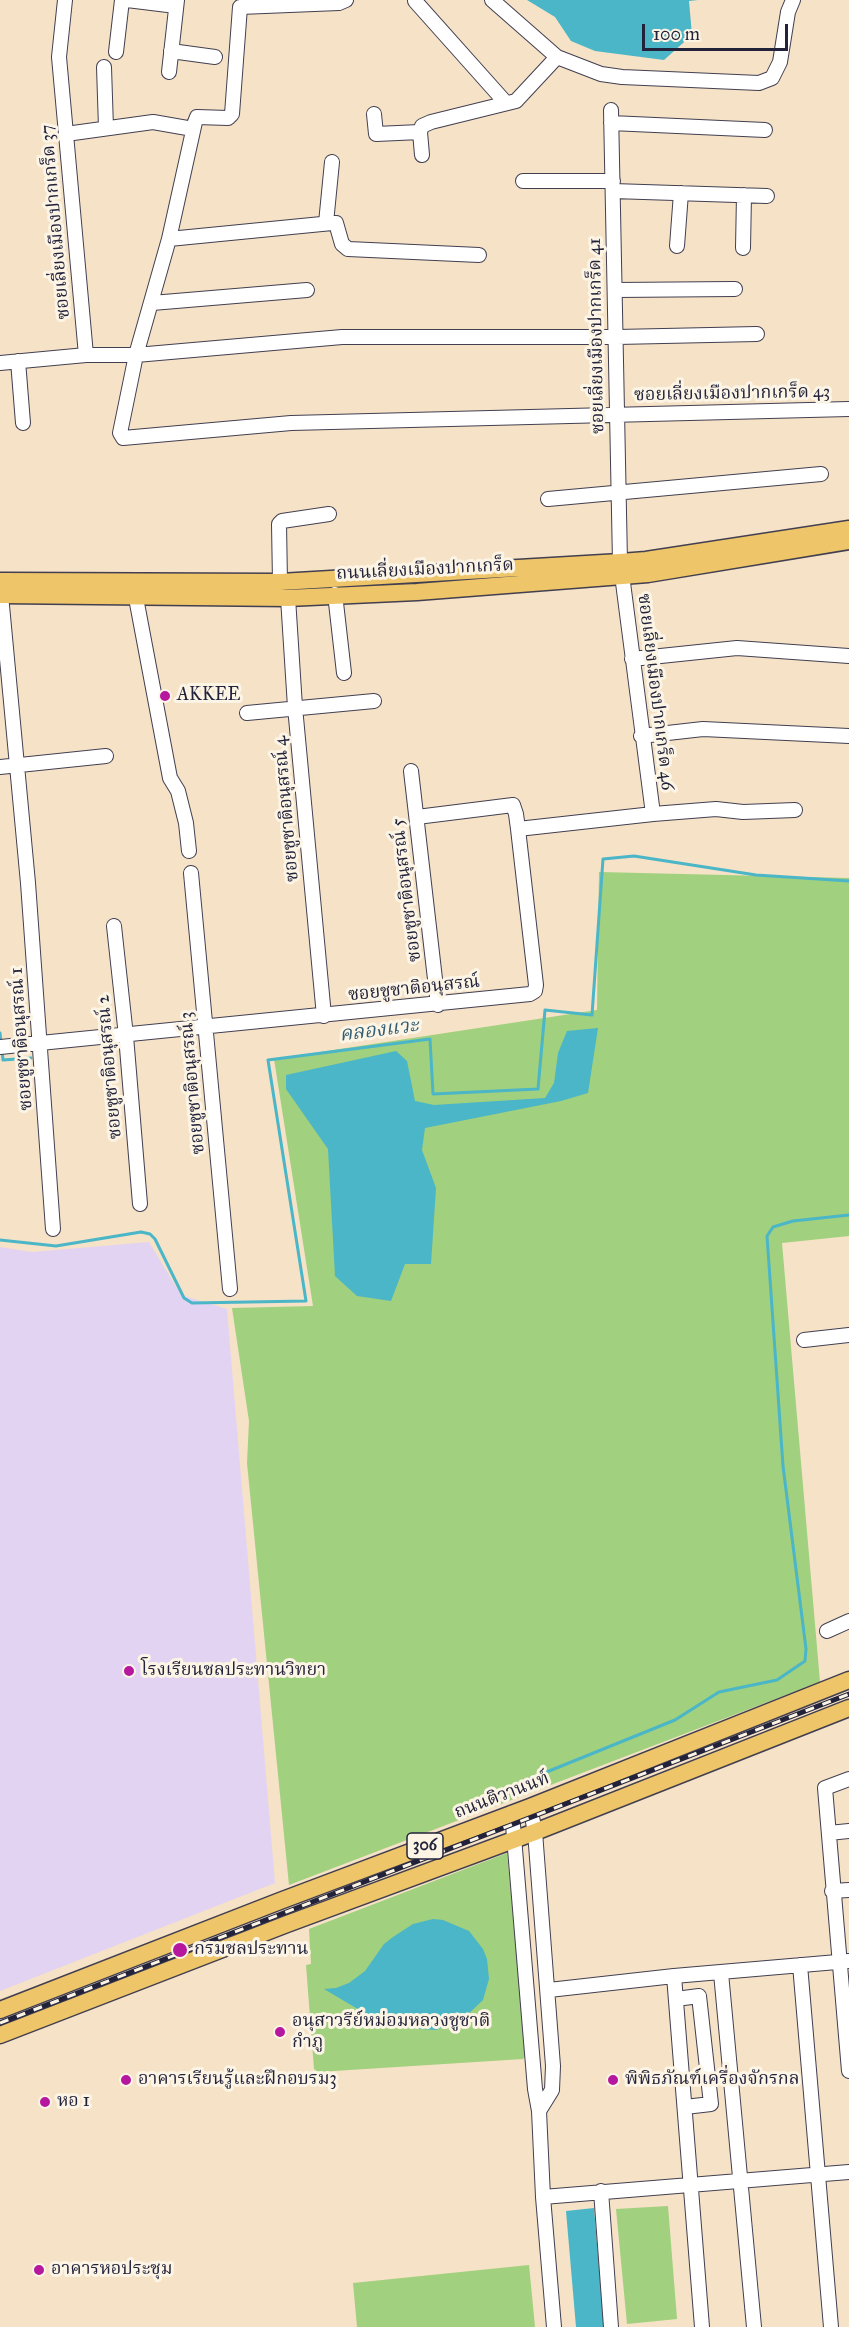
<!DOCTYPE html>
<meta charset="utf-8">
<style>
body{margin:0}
#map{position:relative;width:849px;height:2327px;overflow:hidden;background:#f5e2c7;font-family:"IM FELL Great Primer",serif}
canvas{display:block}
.scale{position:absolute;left:642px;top:24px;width:146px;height:27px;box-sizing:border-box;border:3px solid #22223b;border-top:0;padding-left:8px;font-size:18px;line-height:21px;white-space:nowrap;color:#22223b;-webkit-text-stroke:4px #fcf5e5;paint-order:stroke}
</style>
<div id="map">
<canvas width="849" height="2327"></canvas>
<div class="scale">100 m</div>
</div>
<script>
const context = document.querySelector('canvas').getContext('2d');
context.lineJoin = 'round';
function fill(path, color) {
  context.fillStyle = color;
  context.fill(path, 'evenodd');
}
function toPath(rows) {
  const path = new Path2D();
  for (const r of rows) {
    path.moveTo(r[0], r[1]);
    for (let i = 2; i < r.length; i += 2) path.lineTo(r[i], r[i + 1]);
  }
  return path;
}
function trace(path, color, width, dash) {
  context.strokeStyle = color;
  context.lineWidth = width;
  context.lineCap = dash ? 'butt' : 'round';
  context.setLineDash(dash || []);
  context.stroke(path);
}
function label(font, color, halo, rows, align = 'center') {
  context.font = font + ' "IM FELL Great Primer","Noto Serif Thai",serif';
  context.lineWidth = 6;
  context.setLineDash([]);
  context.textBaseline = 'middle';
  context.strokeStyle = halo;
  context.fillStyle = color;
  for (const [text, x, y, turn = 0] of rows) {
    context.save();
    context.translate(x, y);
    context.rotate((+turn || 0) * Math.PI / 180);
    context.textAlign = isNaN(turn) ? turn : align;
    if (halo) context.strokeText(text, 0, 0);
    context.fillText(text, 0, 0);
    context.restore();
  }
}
fill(toPath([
 [149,1242,181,1295,227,1309,275,1883,0,1991,0,1247,32,1252]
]), '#e3d3f2');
fill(toPath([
 [599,872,849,878,849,1236,782,1243,820,1682,289,1885,247,1463,249,1421,232,1308,313,1306,274,1059,597,1010],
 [507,1853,527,2054,523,2059,318,2072,314,2069,306,1965,311,1964,309,1929],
 [668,2206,677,2319,627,2324,616,2209],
 [529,2265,535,2327,357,2327,353,2283]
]), '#a1d07e');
fill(toPath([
 [527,0,698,0,689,1,692,35,664,60,595,51,571,41,555,17],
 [598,1028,588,1093,561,1101,425,1128,422,1150,436,1188,431,1264,405,1264,391,1301,357,1296,335,1276,328,1149,286,1089,286,1075,396,1051,407,1061,415,1101,434,1105,545,1098,554,1083,558,1053,567,1031],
 [433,1919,443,1920,469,1931,483,1949,487,1959,489,1979,483,2000,463,2019,436,2030,407,2028,373,2018,324,1989,336,1988,349,1983,365,1971,384,1944,393,1937,413,1924],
 [594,2208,604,2327,576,2327,566,2211]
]), '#4ab6c7');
trace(toPath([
 [0,1033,1,1043],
 [2,1050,3,1060,31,1058],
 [0,1240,56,1246,141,1232,150,1234,155,1239,184,1298,192,1303,306,1301,268,1060,430,1039,433,1094,538,1089,545,1010,592,1015,603,859,634,856,756,875,849,881],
 [512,1786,675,1720,719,1692,777,1680,805,1661,806,1649,783,1466,767,1236,773,1227,793,1221,849,1215]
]), '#4ab6c7', 3);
const minor = toPath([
 [65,0,59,57,86,355],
 [127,0,176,6],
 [346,0,339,3,240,7,232,114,228,118,197,117,195,122,169,239,136,355,120,433,123,438,291,423,849,409],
 [492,0,557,57,601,74,622,77,759,83,772,78,780,62,788,12,793,0],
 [415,1,506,103],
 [171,51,215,57],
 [116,52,122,0],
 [104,67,106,128],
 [169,72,177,0],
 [611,110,620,562],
 [374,114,376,134,420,132,422,126,431,122,516,101,557,57],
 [611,123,765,130],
 [420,132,422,155],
 [66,134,153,122,193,129],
 [523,181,613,181],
 [613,191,767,196],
 [326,223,332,162],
 [169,239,332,223,336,223,342,244,348,249,479,255],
 [677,246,681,193],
 [743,248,744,195],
 [615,290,735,289],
 [152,303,307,290],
 [18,361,23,423],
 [0,363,86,355,136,355,342,337,617,337,757,334],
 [548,499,821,474],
 [622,575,653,814],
 [280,582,279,524,282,521,329,514],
 [335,594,344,673],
 [1,595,28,883,53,1229],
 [136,598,170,778,178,791,186,823,189,851],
 [288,598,295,707,324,1016],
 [632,659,737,648,849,656],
 [247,713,374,701],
 [641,736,703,729,849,736],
 [0,767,106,756],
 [411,771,438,1005],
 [417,817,513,805,516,814,518,829],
 [191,873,230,1289],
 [114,926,126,1036,140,1204],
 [0,1047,530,994,535,991,536,985,518,829,653,814,716,809,743,812,795,810],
 [804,1340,849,1335],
 [827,1631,849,1621],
 [849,1779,825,1788,849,2071],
 [530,1807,535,1832,553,2066,552,2090,539,2111],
 [512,1813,535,2089,539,2111,543,2197,554,2327],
 [829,1833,849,1831],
 [832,1891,849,1890],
 [800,1965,831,2327],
 [721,1973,754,2327],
 [674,1976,702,2327],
 [549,1990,674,1976,849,1961],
 [676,1999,699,1996,711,2104,685,2107],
 [601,2191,611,2327],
 [543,2197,849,2172]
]);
const major = toPath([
 [0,581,280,582,620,562,646,560,849,529],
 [0,595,288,598,417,592,648,574,849,541],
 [0,2010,280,1901,530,1807,849,1680],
 [0,2035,287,1924,535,1832,849,1708]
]);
trace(minor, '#423f50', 16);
trace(major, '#423f50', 19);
trace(minor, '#fff', 14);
trace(major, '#eec569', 16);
const rail = toPath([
 [0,2023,849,1694]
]);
trace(rail, '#22223b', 5);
trace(rail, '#fcf5e5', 3, [9]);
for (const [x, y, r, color] of [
 [165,696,6,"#b5179e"],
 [129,1671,6,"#b5179e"],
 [180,1950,8,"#b5179e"],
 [280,2032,6,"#b5179e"],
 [126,2080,6,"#b5179e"],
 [613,2080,6,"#b5179e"],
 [45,2102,6,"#b5179e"],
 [39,2270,6,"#b5179e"]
]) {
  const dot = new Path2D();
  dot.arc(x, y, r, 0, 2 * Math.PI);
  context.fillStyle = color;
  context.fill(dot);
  trace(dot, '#fcf5e5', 2);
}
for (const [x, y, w] of [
 [425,1846,36]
]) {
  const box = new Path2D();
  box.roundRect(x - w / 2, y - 13, w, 26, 4.5);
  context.fillStyle = '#fcf5e5';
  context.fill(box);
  trace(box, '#22223b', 1.5);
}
label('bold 16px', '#22223b', null, [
 ["306",425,1846]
]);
label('18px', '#22223b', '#fcf5e5', [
 ["ซอยเลี่ยงเมืองปากเกร็ด 37",56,222,-95],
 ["ซอยเลี่ยงเมืองปากเกร็ด 41",597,336,-91],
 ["ซอยเลี่ยงเมืองปากเกร็ด 43",732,394,-1],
 ["ถนนเลี่ยงเมืองปากเกร็ด",425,570,-3],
 ["ซอยเลี่ยงเมืองปากเกร็ด 46",655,692,83],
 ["ซอยชูชาติอนุสรณ์ 4",287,809,-95],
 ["ซอยชูชาติอนุสรณ์ 5",407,890,-97],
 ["ซอยชูชาติอนุสรณ์",414,989,-6],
 ["ซอยชูชาติอนุสรณ์ 1",22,1039,-94],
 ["ซอยชูชาติอนุสรณ์ 2",110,1067,-95],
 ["ซอยชูชาติอนุสรณ์ 3",193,1083,-95],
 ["ถนนติวานนท์",502,1796,-21]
]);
label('18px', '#22223b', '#fcf5e5', [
 ["AKKEE",177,696],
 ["โรงเรียนชลประทานวิทยา",141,1671],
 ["กรมชลประทาน",194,1950],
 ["อนุสาวรีย์หม่อมหลวงชูชาติ",292,2022],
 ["กำภู",292,2043],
 ["อาคารเรียนรู้และฝึกอบรม3",138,2080],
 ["พิพิธภัณฑ์เครื่องจักรกล",625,2080],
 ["หอ 1",57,2102],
 ["อาคารหอประชุม",51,2270]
], 'left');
label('italic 20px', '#325d73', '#fcf5e5', [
 ["คลองแวะ",379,1031,-7]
]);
</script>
